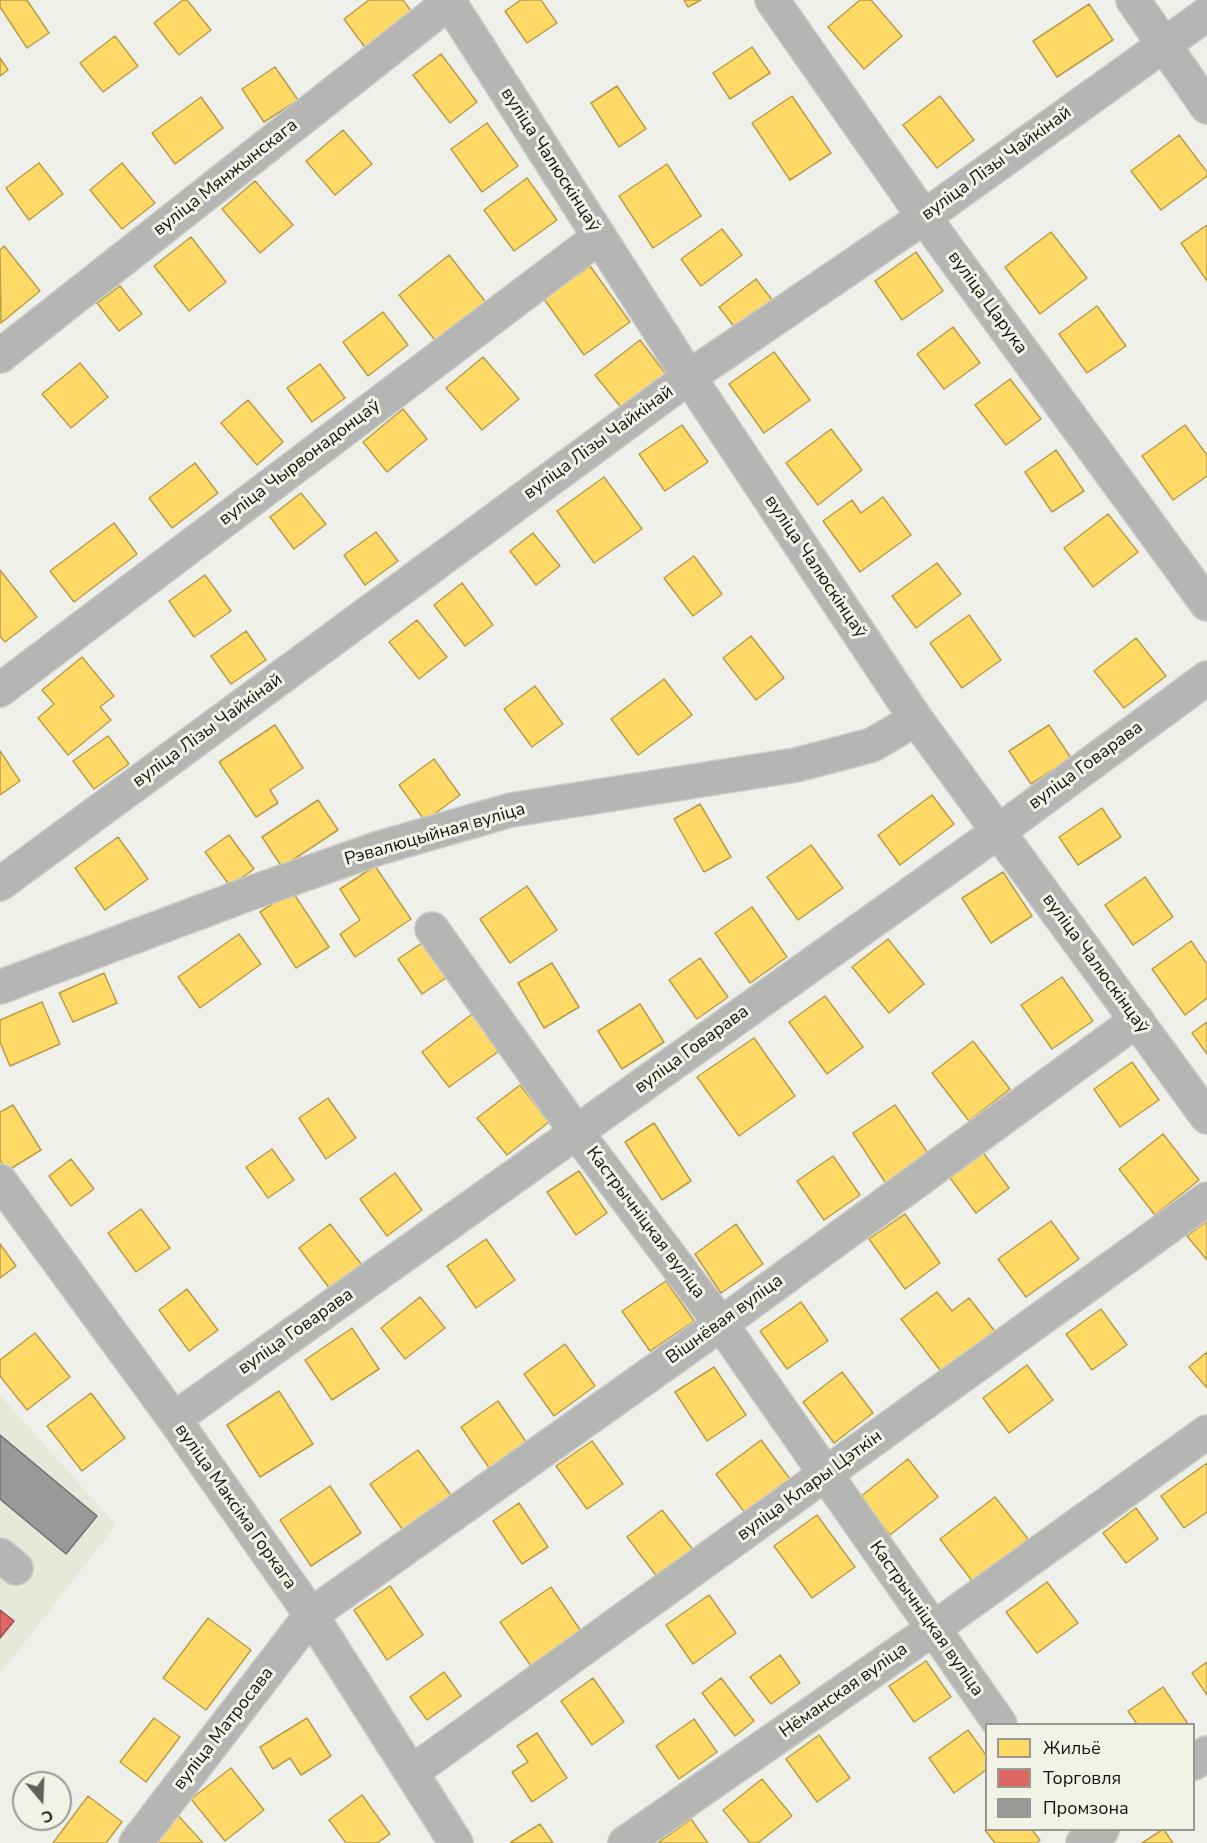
<!DOCTYPE html>
<meta charset="utf-8">
<style>
body{margin:0}
#map{position:relative;width:1207px;height:1843px;overflow:hidden;background:#eff0e9;font-family:"Nunito Sans",sans-serif}
canvas{display:block}
.legend{position:absolute;left:985px;top:1723px;width:210px;height:108px;box-sizing:border-box;background:#f0f3e6;border:2px solid #989a90;margin:0;padding:8px 10px;list-style:none;font-size:18px;color:#131410}
.legend li{display:flex;align-items:center;gap:12px;height:30px}
.legend b{width:30px;border:2px solid #989a90}
.north{position:absolute;left:12px;top:1771px;width:60px;height:60px;box-sizing:border-box;background:#f0f3e6;border:2px solid #989a90;border-radius:50%;rotate:161deg;font-size:16px;font-weight:700;line-height:24px;text-align:center;color:#131410}
.north::after{content:'';display:block;margin:auto;width:21px;height:27px;background:#60615c;clip-path:polygon(50% 0,100% 100%,50% 72%,0 100%)}
</style>
<div id="map">
<canvas width="1207" height="1843"></canvas>
<ul class="legend">
<li><b style="height:16px;background:#ffd966"></b>Жильё</li>
<li><b style="height:16px;background:#e06666"></b>Торговля</li>
<li><b style="height:16px;background:#999"></b>Промзона</li>
</ul>
<div class="north">С</div>
</div>
<script>
const context = document.querySelector('canvas').getContext('2d');
context.lineJoin = 'round';
function fill(path, color) {
  context.fillStyle = color;
  context.fill(path, 'evenodd');
}
function toPath(rows) {
  const path = new Path2D();
  for (const r of rows) {
    path.moveTo(r[0], r[1]);
    for (let i = 2; i < r.length; i += 2) path.lineTo(r[i], r[i + 1]);
  }
  return path;
}
function trace(path, color, width, dash) {
  context.strokeStyle = color;
  context.lineWidth = width;
  context.lineCap = dash ? 'butt' : 'round';
  context.setLineDash(dash || []);
  context.stroke(path);
}
function label(font, color, halo, rows, align = 'center') {
  context.font = font + ' "Nunito Sans",sans-serif';
  context.lineWidth = 6;
  context.setLineDash([]);
  context.textBaseline = 'middle';
  context.strokeStyle = halo;
  context.fillStyle = color;
  for (const [text, x, y, turn = 0] of rows) {
    context.save();
    context.translate(x, y);
    context.rotate((+turn || 0) * Math.PI / 180);
    context.textAlign = isNaN(turn) ? turn : align;
    if (halo) context.strokeText(text, 0, 0);
    context.fillText(text, 0, 0);
    context.restore();
  }
}
fill(toPath([
 [0,1395,116,1525,0,1674]
]), '#e6e8d9');
const homes = toPath([
 [0,0,27,0,49,33,27,48,0,7,0,0],
 [183,0,187,0,211,30,179,55,154,23,183,0],
 [369,0,403,0,414,15,367,50,344,19,369,0],
 [521,0,541,0,557,23,527,43,505,11,521,0],
 [684,0,701,0,688,7,684,0],
 [860,0,871,0,902,36,864,69,828,27,860,0],
 [1089,4,1113,40,1057,77,1033,41,1089,4],
 [115,36,138,66,103,92,80,63,115,36],
 [752,47,770,73,730,99,713,73,752,47],
 [441,54,477,102,450,123,413,75,441,54],
 [0,58,8,70,0,76,0,58],
 [275,67,298,100,264,122,242,89,275,67],
 [617,86,646,129,619,147,591,103,617,86],
 [792,96,831,153,790,180,752,123,792,96],
 [940,96,974,140,937,168,903,125,940,96],
 [201,97,223,128,175,164,152,133,201,97],
 [487,123,518,166,482,192,451,149,487,123],
 [343,130,372,164,335,195,306,161,343,130],
 [1179,135,1207,172,1207,176,1161,210,1131,171,1179,135],
 [39,163,63,194,29,220,6,188,39,163],
 [122,163,155,203,122,229,90,190,122,163],
 [667,164,701,216,653,248,619,196,667,164],
 [527,178,557,220,514,251,484,210,527,178],
 [255,181,293,225,260,253,222,209,255,181],
 [1207,225,1207,281,1181,243,1207,225],
 [722,229,742,255,701,286,681,259,722,229],
 [1051,232,1087,278,1040,314,1005,267,1051,232],
 [191,237,226,282,189,311,154,266,191,237],
 [4,246,40,291,1,323,0,250,4,246],
 [916,252,943,291,902,320,875,281,916,252],
 [449,255,488,305,438,344,399,295,449,255],
 [590,266,630,322,584,355,544,299,590,266],
 [756,279,776,305,739,333,719,307,756,279],
 [120,286,142,314,119,331,97,303,120,286],
 [1097,306,1126,346,1087,373,1059,334,1097,306],
 [383,312,408,345,368,376,343,342,383,312],
 [953,327,980,363,944,389,917,354,953,327],
 [640,340,668,377,624,411,595,375,640,340],
 [774,352,810,400,764,433,729,384,774,352],
 [483,357,519,399,482,430,446,388,483,357],
 [80,363,108,397,71,428,42,394,80,363],
 [320,364,345,398,312,422,287,388,320,364],
 [1010,379,1041,419,1006,445,975,405,1010,379],
 [248,400,283,442,257,465,221,423,248,400],
 [403,409,427,439,387,472,363,442,403,409],
 [682,425,708,462,665,491,639,454,682,425],
 [1185,425,1207,455,1207,476,1173,500,1142,456,1185,425],
 [831,429,862,470,818,505,786,463,831,429],
 [1056,450,1084,491,1052,512,1025,472,1056,450],
 [195,463,218,493,172,528,149,498,195,463],
 [604,477,642,529,594,563,557,511,604,477],
 [301,493,326,524,294,549,270,517,301,493],
 [883,497,911,535,860,572,823,521,852,500,861,513,883,497],
 [1108,514,1138,552,1093,587,1064,548,1108,514],
 [114,523,137,554,74,602,50,571,114,523],
 [376,532,398,561,365,585,344,555,376,532],
 [533,533,560,566,536,585,510,551,533,533],
 [694,556,722,594,693,616,664,578,694,556],
 [937,563,961,594,916,628,892,596,937,563],
 [0,570,37,617,5,642,0,636,0,570],
 [205,575,231,611,194,637,169,601,205,575],
 [462,583,493,625,465,646,434,605,462,583],
 [969,615,1001,660,962,688,930,643,969,615],
 [417,620,447,657,419,679,389,642,417,620],
 [246,631,266,660,231,684,211,656,246,631],
 [751,636,784,678,756,700,723,658,751,636],
 [1136,638,1166,676,1124,708,1094,671,1136,638],
 [82,657,114,696,100,707,111,720,68,755,38,718,54,704,42,690,82,657],
 [664,679,692,715,638,755,611,719,664,679],
 [535,686,563,724,532,747,504,709,535,686],
 [275,725,303,768,270,790,278,803,256,817,219,762,275,725],
 [1049,725,1071,758,1031,784,1009,751,1049,725],
 [108,736,129,764,94,789,73,761,108,736],
 [0,751,20,781,0,795,0,751],
 [434,759,460,795,425,821,399,785,434,759],
 [932,795,954,824,900,865,878,835,932,795],
 [318,800,338,830,282,867,262,837,318,800],
 [700,804,731,857,704,872,674,819,700,804],
 [1102,808,1121,837,1078,865,1059,837,1102,808],
 [229,835,254,869,230,886,205,852,229,835],
 [118,837,148,879,105,910,75,868,118,837],
 [811,845,843,888,798,920,767,877,811,845],
 [375,866,411,919,355,957,340,934,360,920,340,889,375,866],
 [1003,872,1032,916,991,943,962,898,1003,872],
 [1145,877,1173,917,1133,945,1105,905,1145,877],
 [527,886,557,930,510,963,480,919,527,886],
 [292,891,329,947,296,968,260,912,292,891],
 [752,907,787,957,750,983,715,933,752,907],
 [239,934,261,964,200,1008,178,977,239,934],
 [888,939,924,984,889,1013,852,967,888,939],
 [1191,941,1207,964,1207,998,1185,1015,1152,969,1191,941],
 [422,943,446,978,422,994,398,959,422,943],
 [700,958,728,997,697,1019,669,980,700,958],
 [552,963,579,1007,544,1028,518,983,552,963],
 [104,973,117,1003,73,1022,59,993,104,973],
 [1062,977,1093,1021,1052,1049,1021,1005,1062,977],
 [825,996,863,1047,827,1074,789,1022,825,996],
 [42,1002,60,1044,10,1066,0,1042,0,1020,42,1002],
 [640,1004,664,1042,622,1069,598,1031,640,1004],
 [472,1014,499,1051,449,1087,422,1052,472,1014],
 [1207,1022,1207,1054,1192,1033,1207,1022],
 [754,1038,795,1096,739,1136,697,1077,754,1038],
 [973,1041,1010,1089,969,1121,932,1073,973,1041],
 [1132,1062,1159,1100,1120,1127,1094,1089,1132,1062],
 [520,1085,549,1122,507,1155,477,1118,520,1085],
 [328,1098,356,1138,326,1159,299,1118,328,1098],
 [13,1105,41,1150,7,1171,0,1160,0,1112,13,1105],
 [895,1105,930,1156,887,1185,853,1133,895,1105],
 [654,1123,691,1181,662,1200,625,1142,654,1123],
 [1163,1134,1199,1180,1155,1215,1119,1169,1163,1134],
 [272,1149,294,1180,268,1198,246,1167,272,1149],
 [982,1151,1009,1188,976,1213,948,1175,982,1151],
 [833,1156,860,1195,824,1220,797,1181,833,1156],
 [71,1159,94,1189,71,1206,49,1176,71,1159],
 [579,1171,607,1213,576,1235,547,1192,579,1171],
 [395,1173,422,1210,387,1236,360,1199,395,1173],
 [141,1209,170,1248,136,1272,108,1233,141,1209],
 [905,1214,940,1263,905,1289,869,1239,905,1214],
 [1051,1221,1079,1259,1026,1297,998,1259,1051,1221],
 [1207,1221,1207,1260,1187,1236,1207,1221],
 [330,1224,362,1265,330,1289,299,1248,330,1224],
 [736,1224,763,1264,721,1293,695,1254,736,1224],
 [486,1239,515,1280,476,1308,447,1266,486,1239],
 [0,1244,16,1266,0,1278,0,1244],
 [666,1281,694,1321,650,1351,622,1311,666,1281],
 [187,1289,218,1330,189,1351,159,1310,187,1289],
 [937,1292,952,1311,969,1298,997,1334,944,1375,901,1319,937,1292],
 [420,1297,445,1328,405,1359,381,1328,420,1297],
 [801,1302,828,1341,787,1369,760,1331,801,1302],
 [1101,1309,1127,1345,1092,1370,1066,1334,1101,1309],
 [352,1328,379,1369,332,1400,305,1360,352,1328],
 [35,1333,70,1377,27,1410,0,1376,0,1360,35,1333],
 [565,1344,595,1386,554,1416,524,1374,565,1344],
 [1207,1352,1207,1388,1189,1367,1207,1352],
 [1027,1365,1053,1400,1009,1433,983,1398,1027,1365],
 [714,1367,746,1415,707,1441,675,1392,714,1367],
 [842,1372,873,1413,834,1443,803,1402,842,1372],
 [279,1391,313,1444,260,1477,227,1425,279,1391],
 [91,1393,125,1438,82,1471,47,1426,91,1393],
 [498,1401,529,1446,492,1472,461,1427,498,1401],
 [761,1440,793,1483,748,1517,716,1474,761,1440],
 [592,1441,623,1484,587,1509,556,1466,592,1441],
 [418,1450,456,1502,408,1537,370,1484,418,1450],
 [908,1459,938,1497,890,1535,860,1497,908,1459],
 [1207,1463,1207,1512,1184,1528,1161,1496,1207,1463],
 [330,1486,361,1533,311,1566,280,1520,330,1486],
 [995,1497,1028,1539,973,1582,940,1539,995,1497],
 [519,1503,548,1547,522,1564,493,1521,519,1503],
 [1136,1508,1158,1539,1126,1563,1103,1533,1136,1508],
 [662,1510,694,1551,658,1578,627,1537,662,1510],
 [817,1515,855,1567,812,1598,774,1546,817,1515],
 [1047,1582,1078,1623,1037,1653,1006,1612,1047,1582],
 [390,1586,423,1635,387,1660,354,1610,390,1586],
 [551,1587,581,1631,531,1666,500,1622,551,1587],
 [709,1595,736,1633,693,1664,666,1625,709,1595],
 [208,1618,251,1650,206,1710,163,1678,208,1618],
 [780,1655,800,1683,771,1704,750,1677,780,1655],
 [926,1661,951,1697,914,1722,889,1686,926,1661],
 [1207,1662,1207,1695,1192,1673,1207,1662],
 [444,1672,461,1696,427,1720,410,1697,444,1672],
 [593,1678,624,1722,592,1745,561,1701,593,1678],
 [721,1678,754,1721,735,1736,702,1693,721,1678],
 [1163,1687,1188,1724,1137,1724,1128,1711,1163,1687],
 [154,1718,180,1737,146,1782,120,1762,154,1718],
 [307,1718,331,1756,301,1775,290,1758,273,1769,260,1747,307,1718],
 [694,1719,717,1752,679,1779,656,1746,694,1719],
 [968,1730,986,1755,986,1770,954,1793,929,1758,968,1730],
 [537,1733,567,1778,532,1802,512,1772,528,1762,517,1746,537,1733],
 [819,1735,850,1778,817,1802,786,1759,819,1735],
 [231,1768,264,1810,225,1841,191,1799,231,1768],
 [762,1779,792,1816,758,1843,750,1843,723,1810,762,1779],
 [362,1795,390,1834,377,1843,346,1843,329,1820,362,1795],
 [88,1796,122,1822,106,1843,53,1843,88,1796],
 [175,1812,203,1843,151,1843,175,1812],
 [691,1819,708,1843,658,1843,691,1819],
 [540,1824,553,1843,511,1843,511,1842,540,1824],
 [986,1829,1032,1830,1040,1840,1037,1843,995,1843,985,1830,986,1829],
 [1162,1830,1164,1830,1173,1843,1142,1843,1162,1830]
]);
fill(homes, '#ffd966');
trace(homes, '#b89e4c', 1.5);
const shops = toPath([
 [0,1610,14,1621,0,1638,0,1610]
]);
fill(shops, '#e06666');
trace(shops, '#a24d4c', 1.5);
const industry = toPath([
 [0,1435,97,1516,66,1554,0,1499,0,1435]
]);
fill(industry, '#999');
trace(industry, '#717170', 1.5);
const minor = toPath([
 [448,0,689,377,916,719,1207,1117],
 [772,0,924,217,1207,604],
 [1133,0,1207,107],
 [0,356,452,0],
 [0,690,599,237],
 [0,884,689,377,924,217,1207,14],
 [432,929,577,1133,721,1324,1000,1724],
 [0,987,248,894,379,848,511,810,796,765,872,745,916,719],
 [0,1181,174,1419,311,1615,456,1843],
 [174,1419,999,831,1207,678],
 [0,1555,16,1568],
 [1194,1763,1207,1753],
 [412,1772,1207,1199],
 [136,1843,311,1615,721,1324,1137,1020],
 [625,1843,933,1629,1207,1432],
 [1083,1843,1102,1830]
]);
trace(minor, '#cbccc7', 36);
trace(minor, '#b5b5b3', 33);
label('18px', '#131410', '#f0f3e6', [
 ["вуліца Чалюскінцаў",550,160,57],
 ["вуліца Лізы Чайкінай",997,164,-36],
 ["вуліца Мянжынскага",226,178,-38],
 ["вуліца Царука",987,303,54],
 ["вуліца Лізы Чайкінай",599,443,-36],
 ["вуліца Чырвонадонцаў",300,463,-37],
 ["вуліца Чалюскінцаў",815,567,56],
 ["вуліца Лізы Чайкінай",208,731,-36],
 ["вуліца Говарава",1086,766,-36],
 ["Рэвалюцыйная вуліца",435,835,-16],
 ["вуліца Чалюскінцаў",1095,964,54],
 ["вуліца Говарава",692,1050,-36],
 ["Кастрычніцкая вуліца",645,1223,53],
 ["Вішнёвая вуліца",725,1320,-36],
 ["вуліца Говарава",296,1332,-35],
 ["вуліца Клары Цэткін",810,1486,-36],
 ["вуліца Максіма Горкага",235,1507,55],
 ["Кастрычніцкая вуліца",926,1619,55],
 ["Нёманская вуліца",844,1691,-35],
 ["вуліца Матросава",224,1729,-52]
]);
</script>
